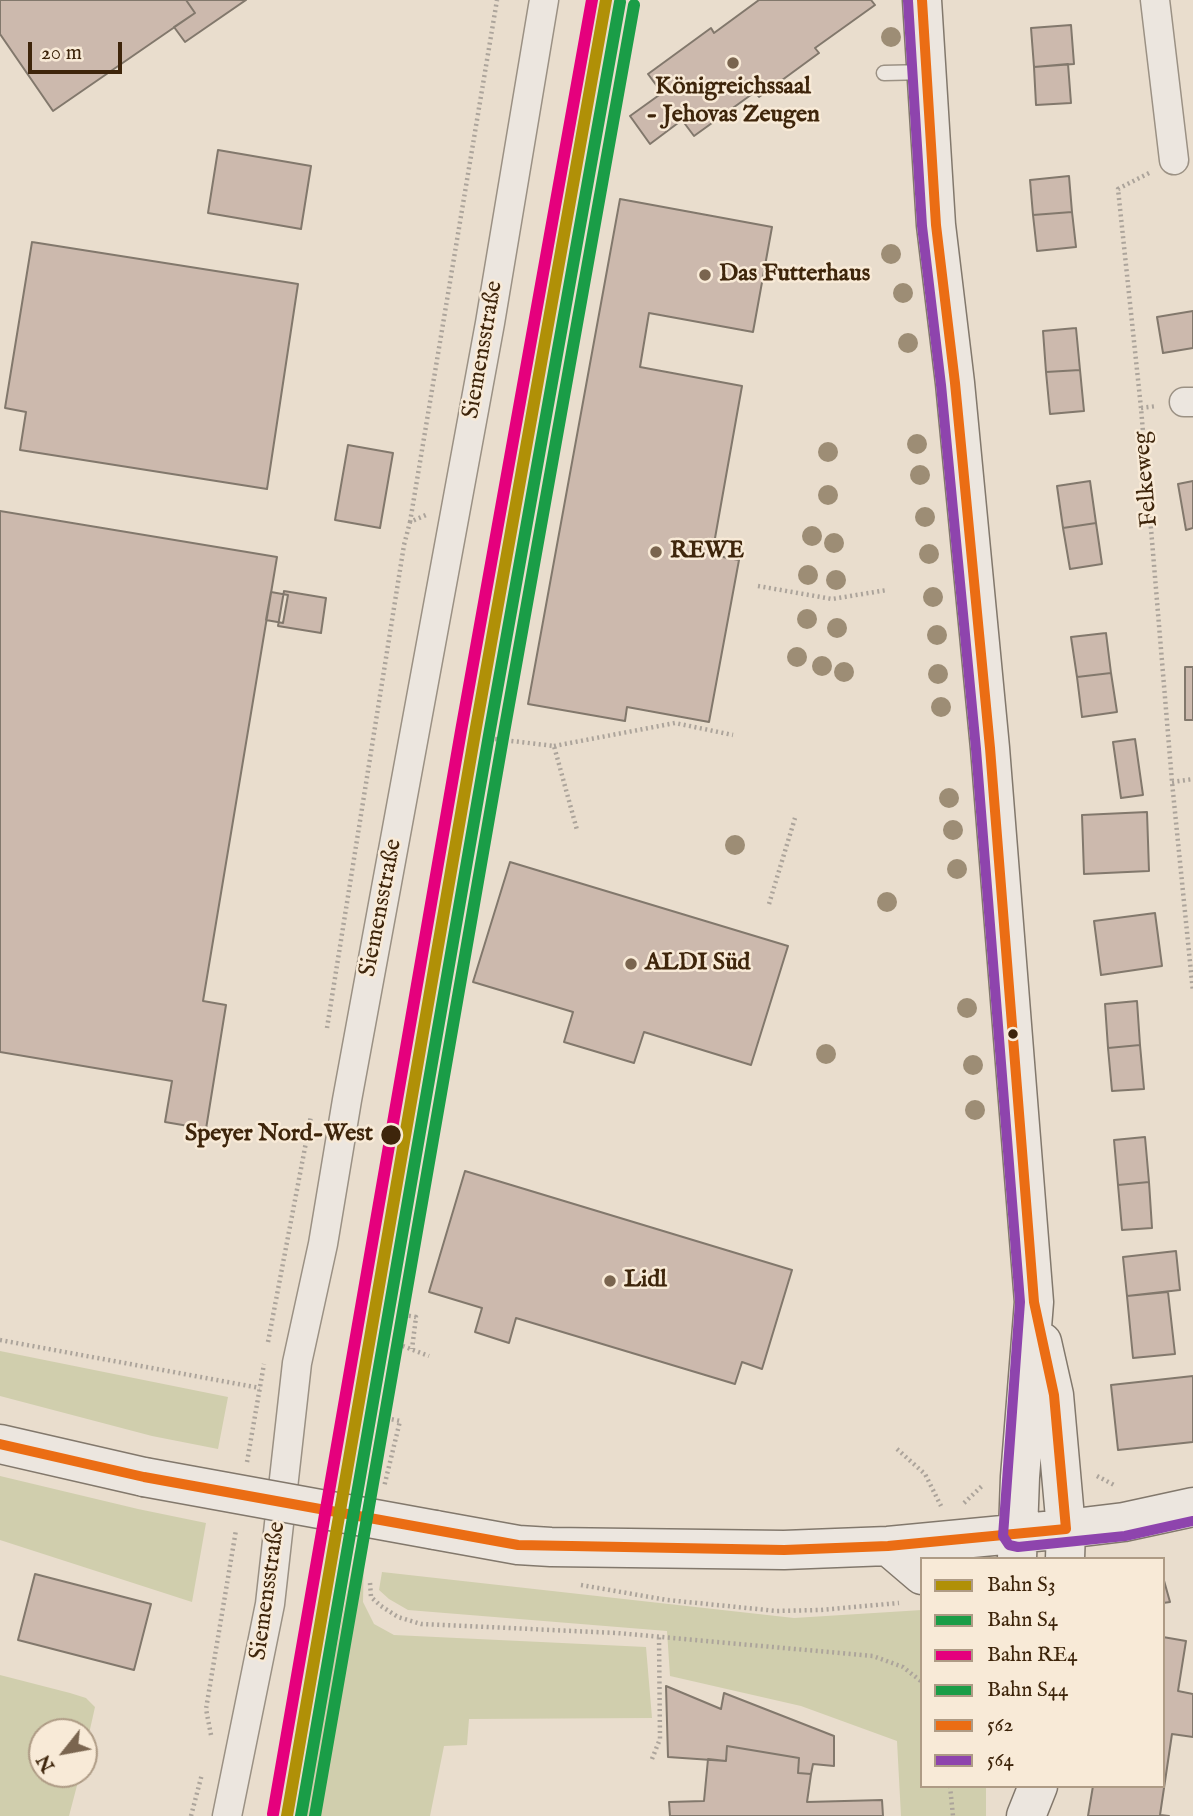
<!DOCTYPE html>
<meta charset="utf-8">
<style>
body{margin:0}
#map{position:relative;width:1193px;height:1816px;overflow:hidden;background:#e9ddcd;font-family:"IM FELL English",serif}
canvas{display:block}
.legend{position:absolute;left:920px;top:1557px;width:245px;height:231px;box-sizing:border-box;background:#f8ead7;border:2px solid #ae9b85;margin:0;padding:9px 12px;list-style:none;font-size:21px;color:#3e250b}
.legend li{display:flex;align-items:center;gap:14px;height:35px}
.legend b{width:35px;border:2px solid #ae9b85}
.north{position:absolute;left:28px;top:1718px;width:70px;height:70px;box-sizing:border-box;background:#f8ead7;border:2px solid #ae9b85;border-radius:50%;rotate:239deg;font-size:19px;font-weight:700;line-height:28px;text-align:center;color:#3e250b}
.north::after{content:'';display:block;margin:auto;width:24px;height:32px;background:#7a654f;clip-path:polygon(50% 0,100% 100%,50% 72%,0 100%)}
.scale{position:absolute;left:28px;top:42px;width:94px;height:32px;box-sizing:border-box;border:4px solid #3e250b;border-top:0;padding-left:9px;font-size:21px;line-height:24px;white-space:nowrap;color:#3e250b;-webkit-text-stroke:5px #f8ead7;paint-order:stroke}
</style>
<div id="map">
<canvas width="1193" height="1816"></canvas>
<ul class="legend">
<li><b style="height:9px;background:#b09007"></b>Bahn S3</li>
<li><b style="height:9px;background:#1a9d47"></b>Bahn S4</li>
<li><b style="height:9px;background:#e5007d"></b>Bahn RE4</li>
<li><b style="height:9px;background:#1a9d47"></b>Bahn S44</li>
<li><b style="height:9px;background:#eb6d14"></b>562</li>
<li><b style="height:9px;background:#8e44ad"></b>564</li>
</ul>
<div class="north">N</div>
<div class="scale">20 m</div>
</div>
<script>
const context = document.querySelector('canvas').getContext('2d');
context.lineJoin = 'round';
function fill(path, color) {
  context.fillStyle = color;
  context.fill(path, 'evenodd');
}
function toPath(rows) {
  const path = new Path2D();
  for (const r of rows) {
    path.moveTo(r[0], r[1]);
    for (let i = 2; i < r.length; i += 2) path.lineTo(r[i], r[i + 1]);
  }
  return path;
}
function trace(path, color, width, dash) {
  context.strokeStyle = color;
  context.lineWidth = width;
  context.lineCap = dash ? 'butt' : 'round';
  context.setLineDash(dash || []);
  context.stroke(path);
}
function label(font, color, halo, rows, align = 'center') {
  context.font = font + ' "IM FELL English",serif';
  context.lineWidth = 5;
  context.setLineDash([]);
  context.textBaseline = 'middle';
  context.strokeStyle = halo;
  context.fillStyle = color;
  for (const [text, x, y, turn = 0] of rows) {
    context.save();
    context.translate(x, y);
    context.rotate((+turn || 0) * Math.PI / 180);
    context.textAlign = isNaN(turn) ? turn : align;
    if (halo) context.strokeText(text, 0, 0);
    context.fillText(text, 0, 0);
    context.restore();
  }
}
fill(toPath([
 [0,1351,228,1397,218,1449,152,1436,0,1396],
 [0,1476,138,1509,206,1523,192,1602,0,1540],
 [355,1551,364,1553,363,1602,374,1624,394,1635,646,1647,652,1718,469,1719,467,1745,444,1746,430,1816,304,1816],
 [382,1572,794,1618,922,1610,922,1786,986,1786,986,1816,901,1816,897,1741,801,1706,670,1676,667,1631,408,1610,389,1599,379,1590],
 [0,1675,70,1693,86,1698,95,1707,84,1756,84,1732,42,1732,42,1774,80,1774,69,1816,0,1816]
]), '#d0cead');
const building = toPath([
 [0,0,186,0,195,13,53,111,0,34,0,0],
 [186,0,246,0,185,42,174,27,195,13,186,0],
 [759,0,871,0,875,5,815,48,819,53,759,97,755,92,694,136,682,120,650,144,630,116,662,93,648,74,711,28,714,33,759,0],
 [1071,25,1074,64,1034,67,1031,28,1071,25],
 [1068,64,1071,103,1036,105,1034,67,1068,64],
 [218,150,311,166,301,229,208,213,218,150],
 [1069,176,1072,212,1033,215,1030,180,1069,176],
 [620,199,772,227,753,332,649,313,640,367,742,386,712,555,739,560,709,722,627,707,625,721,528,704,620,199],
 [1072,212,1076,247,1037,251,1033,215,1072,212],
 [32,242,298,284,267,489,20,450,26,412,5,408,32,242],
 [1193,311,1193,348,1163,353,1157,317,1193,311],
 [1076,328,1080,370,1046,372,1043,331,1076,328],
 [1080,370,1084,411,1050,414,1046,372,1080,370],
 [348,445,393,453,380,528,335,520,348,445],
 [1090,481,1096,523,1063,528,1057,486,1090,481],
 [1193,481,1193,528,1186,530,1178,484,1193,481],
 [0,511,277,557,203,1001,226,1005,206,1129,165,1122,172,1081,0,1052,0,511],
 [1096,523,1102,564,1070,569,1063,528,1096,523],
 [284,591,326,598,321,633,278,626,284,591],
 [271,592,288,595,283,623,266,620,271,592],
 [1106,633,1111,673,1077,677,1071,637,1106,633],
 [1185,667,1193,667,1193,720,1185,720,1185,667],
 [1111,673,1117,712,1082,717,1077,677,1111,673],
 [1135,739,1143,795,1121,798,1113,742,1135,739],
 [1147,812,1149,871,1084,874,1082,815,1147,812],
 [510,862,788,946,751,1065,644,1032,634,1063,564,1042,573,1012,473,982,510,862],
 [1155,913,1162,966,1101,975,1094,921,1155,913],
 [1137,1001,1140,1045,1108,1048,1105,1004,1137,1001],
 [1140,1045,1144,1089,1112,1091,1108,1048,1140,1045],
 [1145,1137,1149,1182,1118,1185,1114,1140,1145,1137],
 [465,1171,792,1270,762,1369,742,1362,735,1384,516,1318,509,1343,475,1332,482,1308,429,1292,465,1171],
 [1149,1182,1152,1228,1122,1230,1118,1185,1149,1182],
 [1176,1251,1180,1290,1127,1296,1123,1257,1176,1251],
 [1168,1292,1175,1354,1133,1358,1127,1296,1168,1292],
 [1193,1376,1193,1442,1118,1450,1111,1385,1193,1376],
 [35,1574,151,1604,134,1670,18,1640,35,1574],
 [1163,1577,1170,1602,1163,1603,1163,1577],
 [1163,1637,1186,1641,1178,1691,1193,1694,1193,1737,1172,1734,1160,1815,1169,1816,1088,1816,1093,1786,1163,1786,1163,1637],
 [666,1686,721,1709,724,1693,834,1736,834,1766,813,1764,811,1774,798,1773,799,1758,727,1746,726,1761,668,1757,666,1686],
 [727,1746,799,1758,798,1773,811,1774,807,1802,882,1800,883,1816,670,1816,669,1802,704,1801,708,1759,726,1761,727,1746]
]);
fill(building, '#ccb9ad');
trace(building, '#82786c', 2);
const service = toPath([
 [884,73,927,72]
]);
const minor = toPath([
 [1155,0,1174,160],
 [1184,402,1193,402],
 [227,1816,270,1604,297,1363,323,1244,347,1100,490,323,544,0]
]);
const secondary = toPath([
 [922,0,936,225,955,383,990,748,1034,1302,1020,1477,1017,1559],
 [1042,1342,1054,1395,1066,1529,1065,1559],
 [0,1444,144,1477],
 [435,1530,518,1545,551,1547,784,1550,888,1546,1066,1529,1124,1522,1193,1507],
 [888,1546,922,1575],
 [1026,1816,1038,1786]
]);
trace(service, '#9b9184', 17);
trace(minor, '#9b9184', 31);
trace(secondary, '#82786c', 41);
trace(toPath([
 [1149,173,1118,189,1141,408,1172,782,1193,992],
 [1141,408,1157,406],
 [410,522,497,0],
 [758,586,832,599,887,590],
 [495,739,554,746,577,830],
 [554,746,675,723,733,735],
 [1172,782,1193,779],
 [769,904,795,818],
 [327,1028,404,545,410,522,426,515],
 [398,1314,416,1317,412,1349],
 [0,1340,260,1388],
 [268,1342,311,1116],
 [381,1417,400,1421,384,1487],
 [387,1418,400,1345,429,1356],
 [897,1449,925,1474,941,1506],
 [247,1462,264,1364],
 [1097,1476,1116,1486],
 [964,1503,983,1485],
 [370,1583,371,1597,381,1606,398,1617,421,1624,617,1633,873,1656,903,1667,922,1682],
 [581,1585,667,1600,777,1611,820,1610,899,1603],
 [211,1735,206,1709,236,1530],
 [652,1759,660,1739,659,1637],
 [950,1786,953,1816],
 [191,1816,202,1774]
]), '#aca49b', 4.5, [2, 3.5]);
trace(service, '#ece6df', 14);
trace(minor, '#ece6df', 28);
trace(secondary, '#ece6df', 38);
const secondaryBridge = toPath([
 [144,1477,435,1530]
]);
trace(secondaryBridge, '#82786c', 41, []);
trace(secondaryBridge, '#ece6df', 38);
trace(toPath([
 [0,1444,144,1477,518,1545,784,1550,888,1546,1066,1529,1054,1395,1034,1302,990,748,955,383,936,225,922,0]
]), '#eb6d14', 10);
trace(toPath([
 [908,1,922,226,941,385,976,749,1020,1302,1003,1536,1009,1545,1018,1547,1125,1536,1193,1521]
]), '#8e44ad', 10);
trace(toPath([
 [287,1816,475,733,606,0]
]), '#b09007', 12);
trace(toPath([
 [301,1816,489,735,620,2]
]), '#1a9d47', 12);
trace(toPath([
 [273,1814,461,731,592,0]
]), '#e5007d', 12);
trace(toPath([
 [315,1816,503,738,634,5]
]), '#1a9d47', 12);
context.fillStyle = '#9d8d75';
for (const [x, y] of [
 [891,37],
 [891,254],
 [903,293],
 [908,343],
 [917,444],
 [828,452],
 [920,475],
 [828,495],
 [925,517],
 [812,536],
 [834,543],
 [929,554],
 [808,575],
 [836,580],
 [933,597],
 [807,619],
 [837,628],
 [937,635],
 [797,657],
 [822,666],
 [844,672],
 [938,674],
 [941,707],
 [949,798],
 [953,830],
 [735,845],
 [957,869],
 [887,902],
 [967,1008],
 [826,1054],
 [973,1065],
 [975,1110]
]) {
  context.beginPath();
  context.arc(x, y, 10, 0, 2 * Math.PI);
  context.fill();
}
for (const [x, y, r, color] of [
 [733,63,7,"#7a654f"],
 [705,275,7,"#7a654f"],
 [656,552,7,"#7a654f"],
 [631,964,7,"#7a654f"],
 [1013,1034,6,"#3e250b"],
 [391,1135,11,"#3e250b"],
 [610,1281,7,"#7a654f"]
]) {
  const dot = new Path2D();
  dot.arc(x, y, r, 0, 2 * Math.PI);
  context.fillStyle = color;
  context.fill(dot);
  trace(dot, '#f8ead7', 2.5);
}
label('bold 24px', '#3e250b', '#f8ead7', [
 ["Königreichssaal",733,88,"center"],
 ["- Jehovas Zeugen",733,116,"center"],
 ["Das Futterhaus",719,275],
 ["REWE",670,552],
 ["ALDI Süd",645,964],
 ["Lidl",624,1281]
], 'left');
label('24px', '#3e250b', '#f8ead7', [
 ["Siemensstraße",484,350,-80],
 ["Felkeweg",1147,479,-95],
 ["Siemensstraße",382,908,-79],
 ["Siemensstraße",269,1591,-82]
]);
label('bold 24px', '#3e250b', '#f8ead7', [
 ["Speyer Nord-West",373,1135]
], 'right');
</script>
